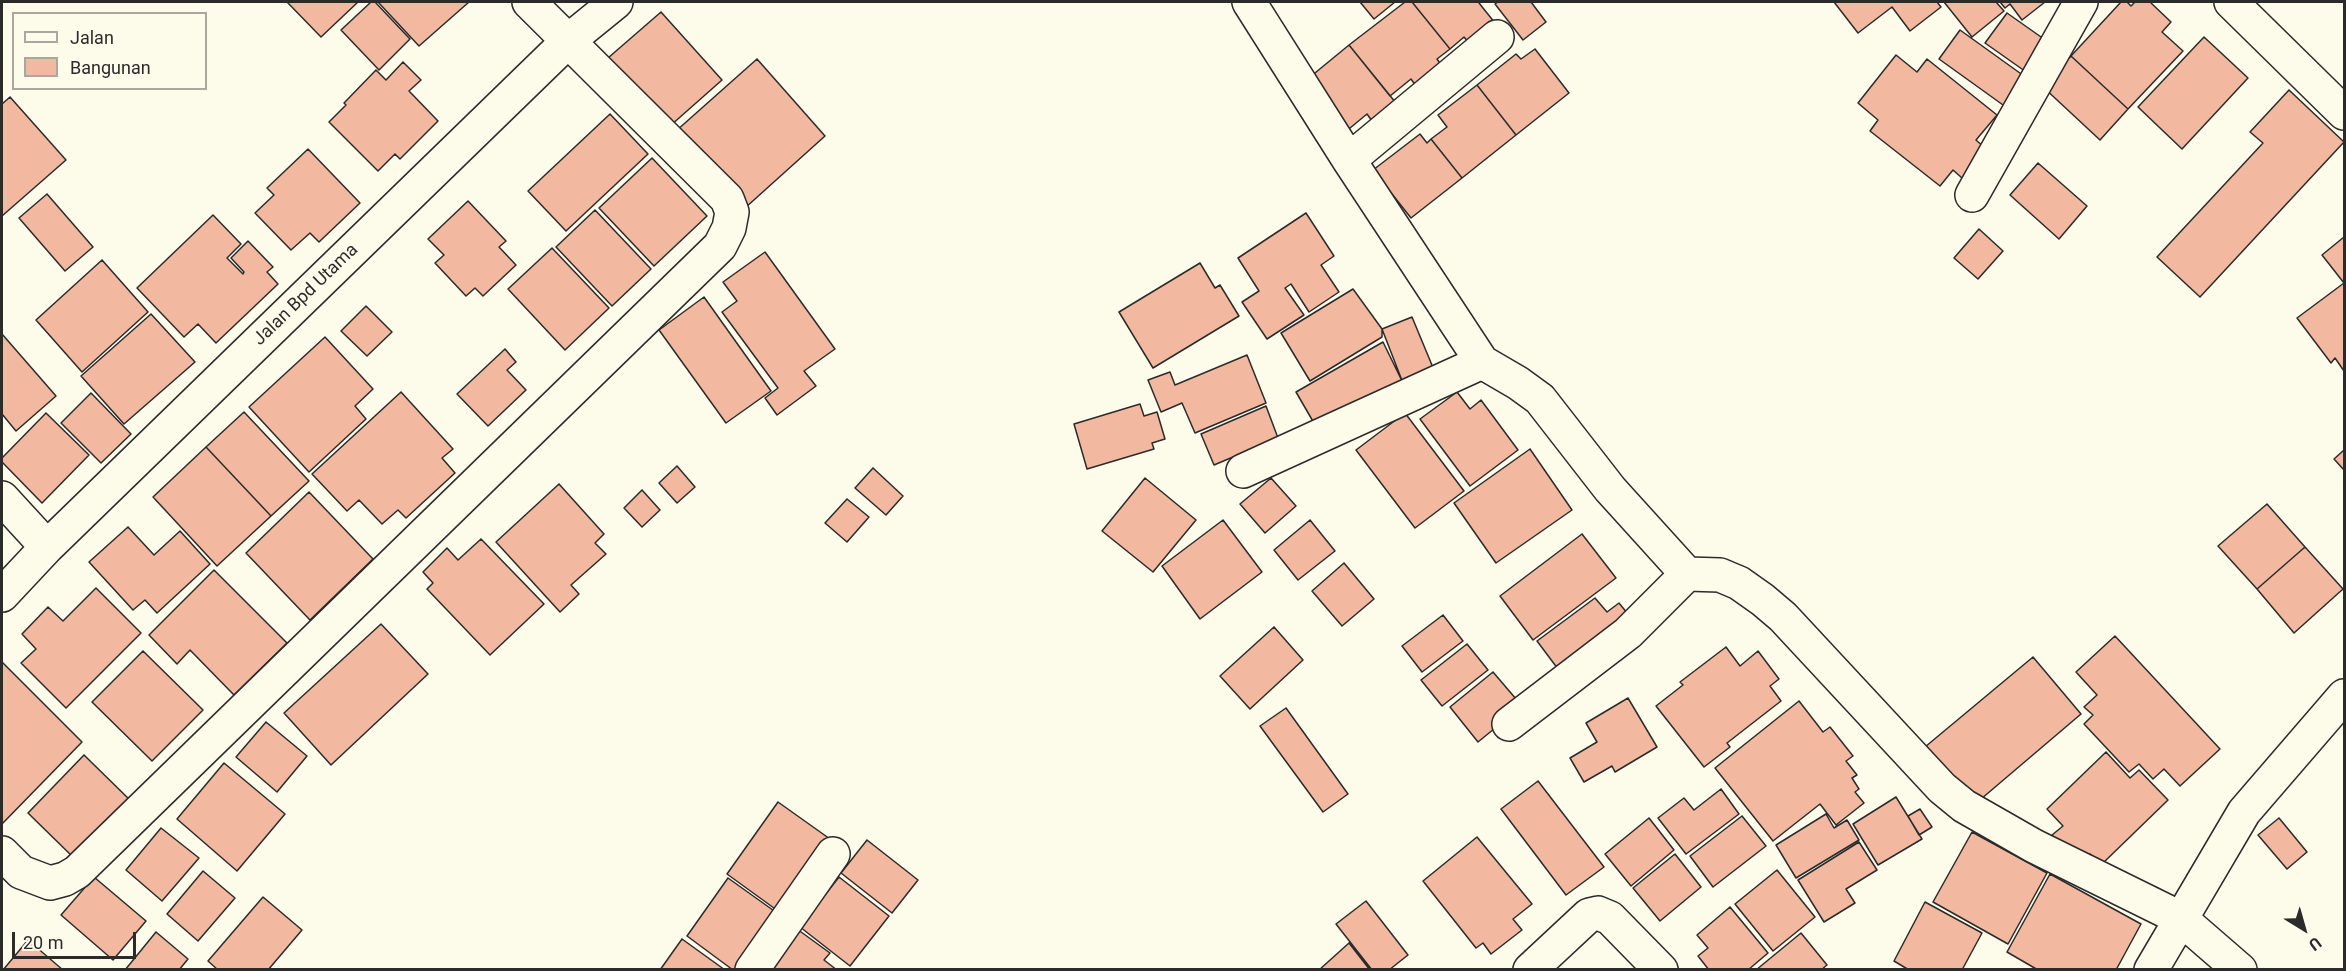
<!DOCTYPE html>
<style>
body{margin:0}
#map{position:relative;width:2346px;height:971px;overflow:hidden;background:#fdfbea;font-family:Roboto,sans-serif}
canvas{display:block}
.frame{position:absolute;inset:0;border:3px solid #2b2b2b;pointer-events:none}
.legend{position:absolute;left:12px;top:12px;width:195px;height:78px;box-sizing:border-box;background:#fdfbea;border:2px solid #a9a89e;margin:0;padding:8px 10px;list-style:none;font-size:18px;color:#2b2b2b}
.legend li{display:flex;align-items:center;gap:12px;height:30px}
.legend b{width:30px;border:2px solid #a9a89e}
.north{position:absolute;left:2274px;top:899px;width:60px;height:60px;-webkit-text-stroke:4px #fdfbea;paint-order:stroke;rotate:143deg;font-size:16px;font-weight:700;line-height:24px;text-align:center;color:#2b2b2b}
.north::after{content:'';display:block;margin:auto;width:21px;height:27px;background:#2b2b2b;clip-path:polygon(50% 0,100% 100%,50% 72%,0 100%)}
.scale{position:absolute;left:12px;top:932px;width:124px;height:27px;box-sizing:border-box;border:3px solid #2b2b2b;border-top:0;padding-left:8px;font-size:18px;line-height:21px;white-space:nowrap;color:#2b2b2b;-webkit-text-stroke:4px #fdfbea;paint-order:stroke}
</style>
<div id="map">
<canvas width="2346" height="971"></canvas>
<div class="frame"></div>
<ul class="legend">
<li><b style="height:8px;background:#fdfbea"></b>Jalan</li>
<li><b style="height:16px;background:#f2b8a0"></b>Bangunan</li>
</ul>
<div class="north">U</div>
<div class="scale">20 m</div>
</div>
<script>
const context = document.querySelector('canvas').getContext('2d');
context.lineJoin = 'round';
function fill(path, color) {
  context.fillStyle = color;
  context.fill(path, 'evenodd');
}
function toPath(rows) {
  const path = new Path2D();
  for (const r of rows) {
    path.moveTo(r[0], r[1]);
    for (let i = 2; i < r.length; i += 2) path.lineTo(r[i], r[i + 1]);
  }
  return path;
}
function trace(path, color, width, dash) {
  context.strokeStyle = color;
  context.lineWidth = width;
  context.lineCap = dash ? 'butt' : 'round';
  context.setLineDash(dash || []);
  context.stroke(path);
}
function label(font, color, halo, rows, align = 'center') {
  context.font = font + ' Roboto,sans-serif';
  context.lineWidth = 4.5;
  context.setLineDash([]);
  context.textBaseline = 'middle';
  context.strokeStyle = halo;
  context.fillStyle = color;
  for (const [text, x, y, turn = 0] of rows) {
    context.save();
    context.translate(x, y);
    context.rotate((+turn || 0) * Math.PI / 180);
    context.textAlign = isNaN(turn) ? turn : align;
    if (halo) context.strokeText(text, 0, 0);
    context.fillText(text, 0, 0);
    context.restore();
  }
}
const building = toPath([
 [287,2,358,2,321,37,287,2],
 [371,2,375,2,410,39,379,70,341,30,371,2],
 [378,2,469,2,419,46,378,2],
 [1360,2,1395,2,1374,19,1360,2],
 [1405,2,1412,2,1450,49,1437,59,1442,66,1416,86,1411,79,1390,96,1349,45,1405,2],
 [1412,2,1481,2,1479,3,1495,23,1469,43,1464,37,1450,49,1412,2],
 [1498,2,1531,2,1546,22,1523,40,1495,4,1498,2],
 [1834,2,1937,2,1941,7,1910,31,1892,7,1858,33,1834,2],
 [1944,2,1996,2,2004,11,1972,37,1944,2],
 [2000,2,2045,2,2022,20,2010,4,2005,8,2000,2],
 [2121,2,2127,2,2131,6,2135,2,2150,2,2171,22,2162,32,2183,51,2128,109,2071,56,2121,2],
 [661,12,722,80,670,126,608,58,661,12],
 [2007,13,2051,44,2029,74,1985,43,2007,13],
 [1960,30,2031,81,2010,110,1939,59,1960,30],
 [2204,37,2248,78,2182,149,2138,107,2204,37],
 [1349,45,1396,103,1372,121,1367,114,1344,133,1304,82,1349,45],
 [1535,49,1569,93,1516,135,1477,85,1516,54,1521,59,1535,49],
 [1896,55,1917,72,1927,59,1997,115,1976,140,1985,148,1962,178,1953,170,1940,186,1870,131,1878,120,1858,103,1896,55],
 [2071,56,2128,109,2100,140,2042,86,2071,56],
 [757,59,825,136,745,208,676,131,757,59],
 [403,62,421,80,409,91,438,121,400,159,395,154,378,171,329,122,346,105,344,103,376,70,386,80,403,62],
 [1477,85,1516,135,1462,178,1431,139,1447,127,1438,115,1477,85],
 [2289,90,2344,142,2200,297,2157,257,2263,143,2250,132,2289,90],
 [10,97,66,160,2,216,2,104,10,97],
 [610,114,648,154,566,231,528,191,610,114],
 [1420,134,1427,143,1431,139,1462,178,1411,218,1373,170,1420,134],
 [308,149,360,203,319,242,310,233,291,250,255,213,274,195,267,188,308,149],
 [652,158,707,216,654,266,599,208,652,158],
 [2038,163,2087,206,2059,239,2010,195,2038,163],
 [47,194,93,247,65,271,19,218,47,194],
 [468,201,506,241,499,247,516,265,483,296,475,288,466,296,435,263,444,255,428,239,468,201],
 [595,210,651,269,612,306,556,247,595,210],
 [1306,213,1334,256,1321,265,1339,292,1309,312,1291,284,1285,288,1304,315,1267,339,1242,302,1259,291,1238,258,1306,213],
 [213,215,241,244,227,258,243,274,244,272,231,258,248,241,273,267,267,272,278,284,216,343,198,324,184,337,137,288,213,215],
 [1979,229,2003,251,1978,279,1954,258,1979,229],
 [2344,237,2344,371,2335,358,2331,363,2297,318,2344,283,2322,255,2344,237],
 [552,248,609,308,565,350,508,289,552,248],
 [765,252,835,349,804,371,816,386,777,415,765,398,778,388,722,312,737,301,723,282,765,252],
 [102,260,148,312,82,372,36,320,102,260],
 [1200,263,1215,288,1220,285,1239,316,1153,368,1119,312,1200,263],
 [1353,289,1382,329,1382,337,1310,381,1281,333,1353,289],
 [704,297,771,391,726,423,659,330,704,297],
 [366,306,392,332,367,356,341,331,366,306],
 [151,314,195,362,124,424,81,376,151,314],
 [1412,317,1434,370,1403,383,1382,329,1412,317],
 [2,334,56,396,16,431,2,414,2,334],
 [325,337,373,389,355,406,366,419,309,472,249,407,325,337],
 [1383,342,1403,383,1318,430,1296,392,1383,342],
 [505,349,516,362,507,370,526,390,488,426,457,394,505,349],
 [1247,355,1266,403,1195,433,1182,403,1161,412,1148,380,1170,372,1175,385,1247,355],
 [401,392,453,449,442,458,455,473,406,518,398,510,382,524,359,500,347,511,312,474,401,392],
 [1457,392,1470,409,1481,400,1518,450,1470,486,1420,419,1457,392],
 [91,393,131,434,101,463,61,423,91,393],
 [1140,404,1144,416,1157,412,1165,439,1152,443,1154,449,1087,469,1074,424,1140,404],
 [1266,406,1278,438,1214,465,1201,434,1266,406],
 [244,412,309,481,271,516,206,447,244,412],
 [46,413,89,455,42,503,2,462,2,458,46,413],
 [1405,413,1464,491,1415,528,1356,450,1405,413],
 [206,447,271,516,217,566,153,497,206,447],
 [1530,449,1572,510,1496,563,1454,503,1530,449],
 [2344,450,2344,470,2334,459,2344,450],
 [677,466,695,487,677,503,659,483,677,466],
 [873,468,903,496,886,515,855,488,873,468],
 [1145,478,1196,520,1153,572,1102,531,1145,478],
 [1271,478,1296,506,1265,533,1240,504,1271,478],
 [559,484,604,534,595,543,606,554,571,585,579,594,560,612,496,542,559,484],
 [642,490,660,510,642,527,624,508,642,490],
 [309,492,373,559,310,620,246,553,309,492],
 [847,499,869,517,847,542,825,523,847,499],
 [2267,504,2305,547,2257,589,2218,546,2267,504],
 [1223,520,1262,572,1200,619,1162,566,1223,520],
 [1310,520,1335,551,1298,580,1274,550,1310,520],
 [128,527,154,555,180,531,210,564,157,613,145,600,133,610,89,562,128,527],
 [1582,534,1616,578,1533,640,1500,596,1582,534],
 [481,539,544,604,490,655,427,589,433,583,423,572,447,548,458,560,481,539],
 [2305,547,2343,589,2294,633,2257,589,2305,547],
 [1344,563,1374,599,1342,626,1312,591,1344,563],
 [214,570,287,643,234,695,190,650,177,664,149,635,214,570],
 [96,588,141,633,66,708,21,663,36,649,22,634,48,607,63,621,96,588],
 [1595,598,1607,612,1619,603,1632,619,1561,673,1537,641,1595,598],
 [1443,615,1463,641,1422,672,1402,646,1443,615],
 [381,624,428,674,331,765,284,713,381,624],
 [1274,627,1303,660,1250,709,1220,676,1274,627],
 [2115,636,2220,749,2180,786,2164,769,2153,779,2139,764,2129,772,2084,724,2093,715,2084,707,2097,695,2076,672,2115,636],
 [1467,644,1488,670,1442,706,1421,680,1467,644],
 [1726,647,1740,666,1758,651,1779,679,1770,686,1781,701,1727,743,1730,747,1704,767,1656,706,1683,685,1680,682,1726,647],
 [143,651,203,710,152,761,92,702,143,651],
 [2033,657,2081,714,1974,805,1925,747,2033,657],
 [2,662,82,742,2,824,2,662],
 [1493,672,1522,706,1478,742,1450,707,1493,672],
 [1628,698,1657,747,1615,772,1612,766,1584,782,1570,758,1597,742,1586,723,1628,698],
 [1799,701,1823,732,1830,727,1853,756,1846,761,1857,775,1852,778,1859,789,1855,792,1864,803,1836,825,1820,804,1773,841,1715,768,1799,701],
 [1286,708,1348,794,1323,812,1260,726,1286,708],
 [266,722,307,756,277,792,236,757,266,722],
 [2106,752,2130,778,2139,770,2168,800,2101,865,2090,854,2080,865,2052,835,2063,826,2047,809,2106,752],
 [84,755,133,803,76,860,28,813,84,755],
 [224,763,285,814,237,871,177,819,224,763],
 [1538,781,1604,867,1566,895,1501,809,1538,781],
 [1721,789,1739,814,1686,854,1658,818,1684,798,1694,810,1721,789],
 [1896,797,1922,839,1878,865,1853,824,1896,797],
 [778,802,830,839,778,911,727,874,778,802],
 [1920,809,1932,827,1919,835,1908,816,1920,809],
 [1826,814,1834,828,1847,820,1859,840,1796,878,1776,845,1826,814],
 [1742,816,1766,846,1713,887,1690,856,1742,816],
 [1649,818,1674,850,1631,886,1605,854,1649,818],
 [2279,818,2307,852,2287,869,2258,835,2279,818],
 [161,828,199,858,162,901,126,870,161,828],
 [1972,832,2047,873,2008,944,1933,902,1972,832],
 [1477,837,1532,904,1513,919,1522,930,1491,954,1483,943,1476,948,1423,881,1477,837],
 [867,840,918,880,892,913,841,873,867,840],
 [1859,842,1877,870,1846,889,1855,903,1824,922,1798,880,1859,842],
 [1675,854,1701,887,1660,921,1633,888,1675,854],
 [1777,870,1815,917,1773,951,1735,904,1777,870],
 [203,871,235,898,198,941,167,914,203,871],
 [2050,874,2141,924,2116,970,2038,970,2007,952,2050,874],
 [94,877,146,921,113,960,61,915,94,877],
 [839,877,889,916,850,966,800,927,839,877],
 [728,878,777,913,736,970,733,970,687,936,728,878],
 [263,897,302,930,268,970,218,970,208,961,263,897],
 [1366,901,1408,955,1389,970,1372,970,1336,924,1366,901],
 [1925,902,1982,933,1962,970,1909,970,1894,961,1925,902],
 [1730,907,1768,953,1748,970,1709,970,1698,956,1708,948,1697,935,1730,907],
 [797,929,830,953,824,960,837,970,767,970,797,929],
 [156,932,188,959,179,970,125,970,156,932],
 [1801,933,1827,965,1821,970,1756,970,1801,933],
 [682,939,725,970,660,970,682,939],
 [28,940,63,970,3,970,28,940],
 [1349,943,1370,970,1319,970,1349,943]
]);
fill(building, '#f2b8a0');
trace(building, '#2b2b2b', 1.5);
const minor = toPath([
 [1249,2,1349,160,1482,362,1518,383,1540,399,1610,489,1687,574,1720,575,1739,583,1763,600,1783,617,1942,788,1964,806,2034,846,2180,918,2240,970],
 [2231,2,2344,113],
 [1349,160,1497,37],
 [1972,195,2081,2],
 [1243,471,1482,362],
 [2,498,47,547],
 [2,595,47,547,568,41,616,2],
 [1509,724,1628,633,1687,574],
 [2,853,21,872,50,883,65,879,77,872,720,246,729,228,732,212,727,199,529,2],
 [752,970,833,854],
 [1530,970,1589,915,1598,913,1610,918,1661,970],
 [2151,970,2244,812,2344,696]
]);
trace(minor, '#2b2b2b', 36);
trace(minor, '#fdfbea', 33);
label('18px', '#2b2b2b', '#fdfbea', [
 ["Jalan Bpd Utama",306,295,-44]
]);
</script>
